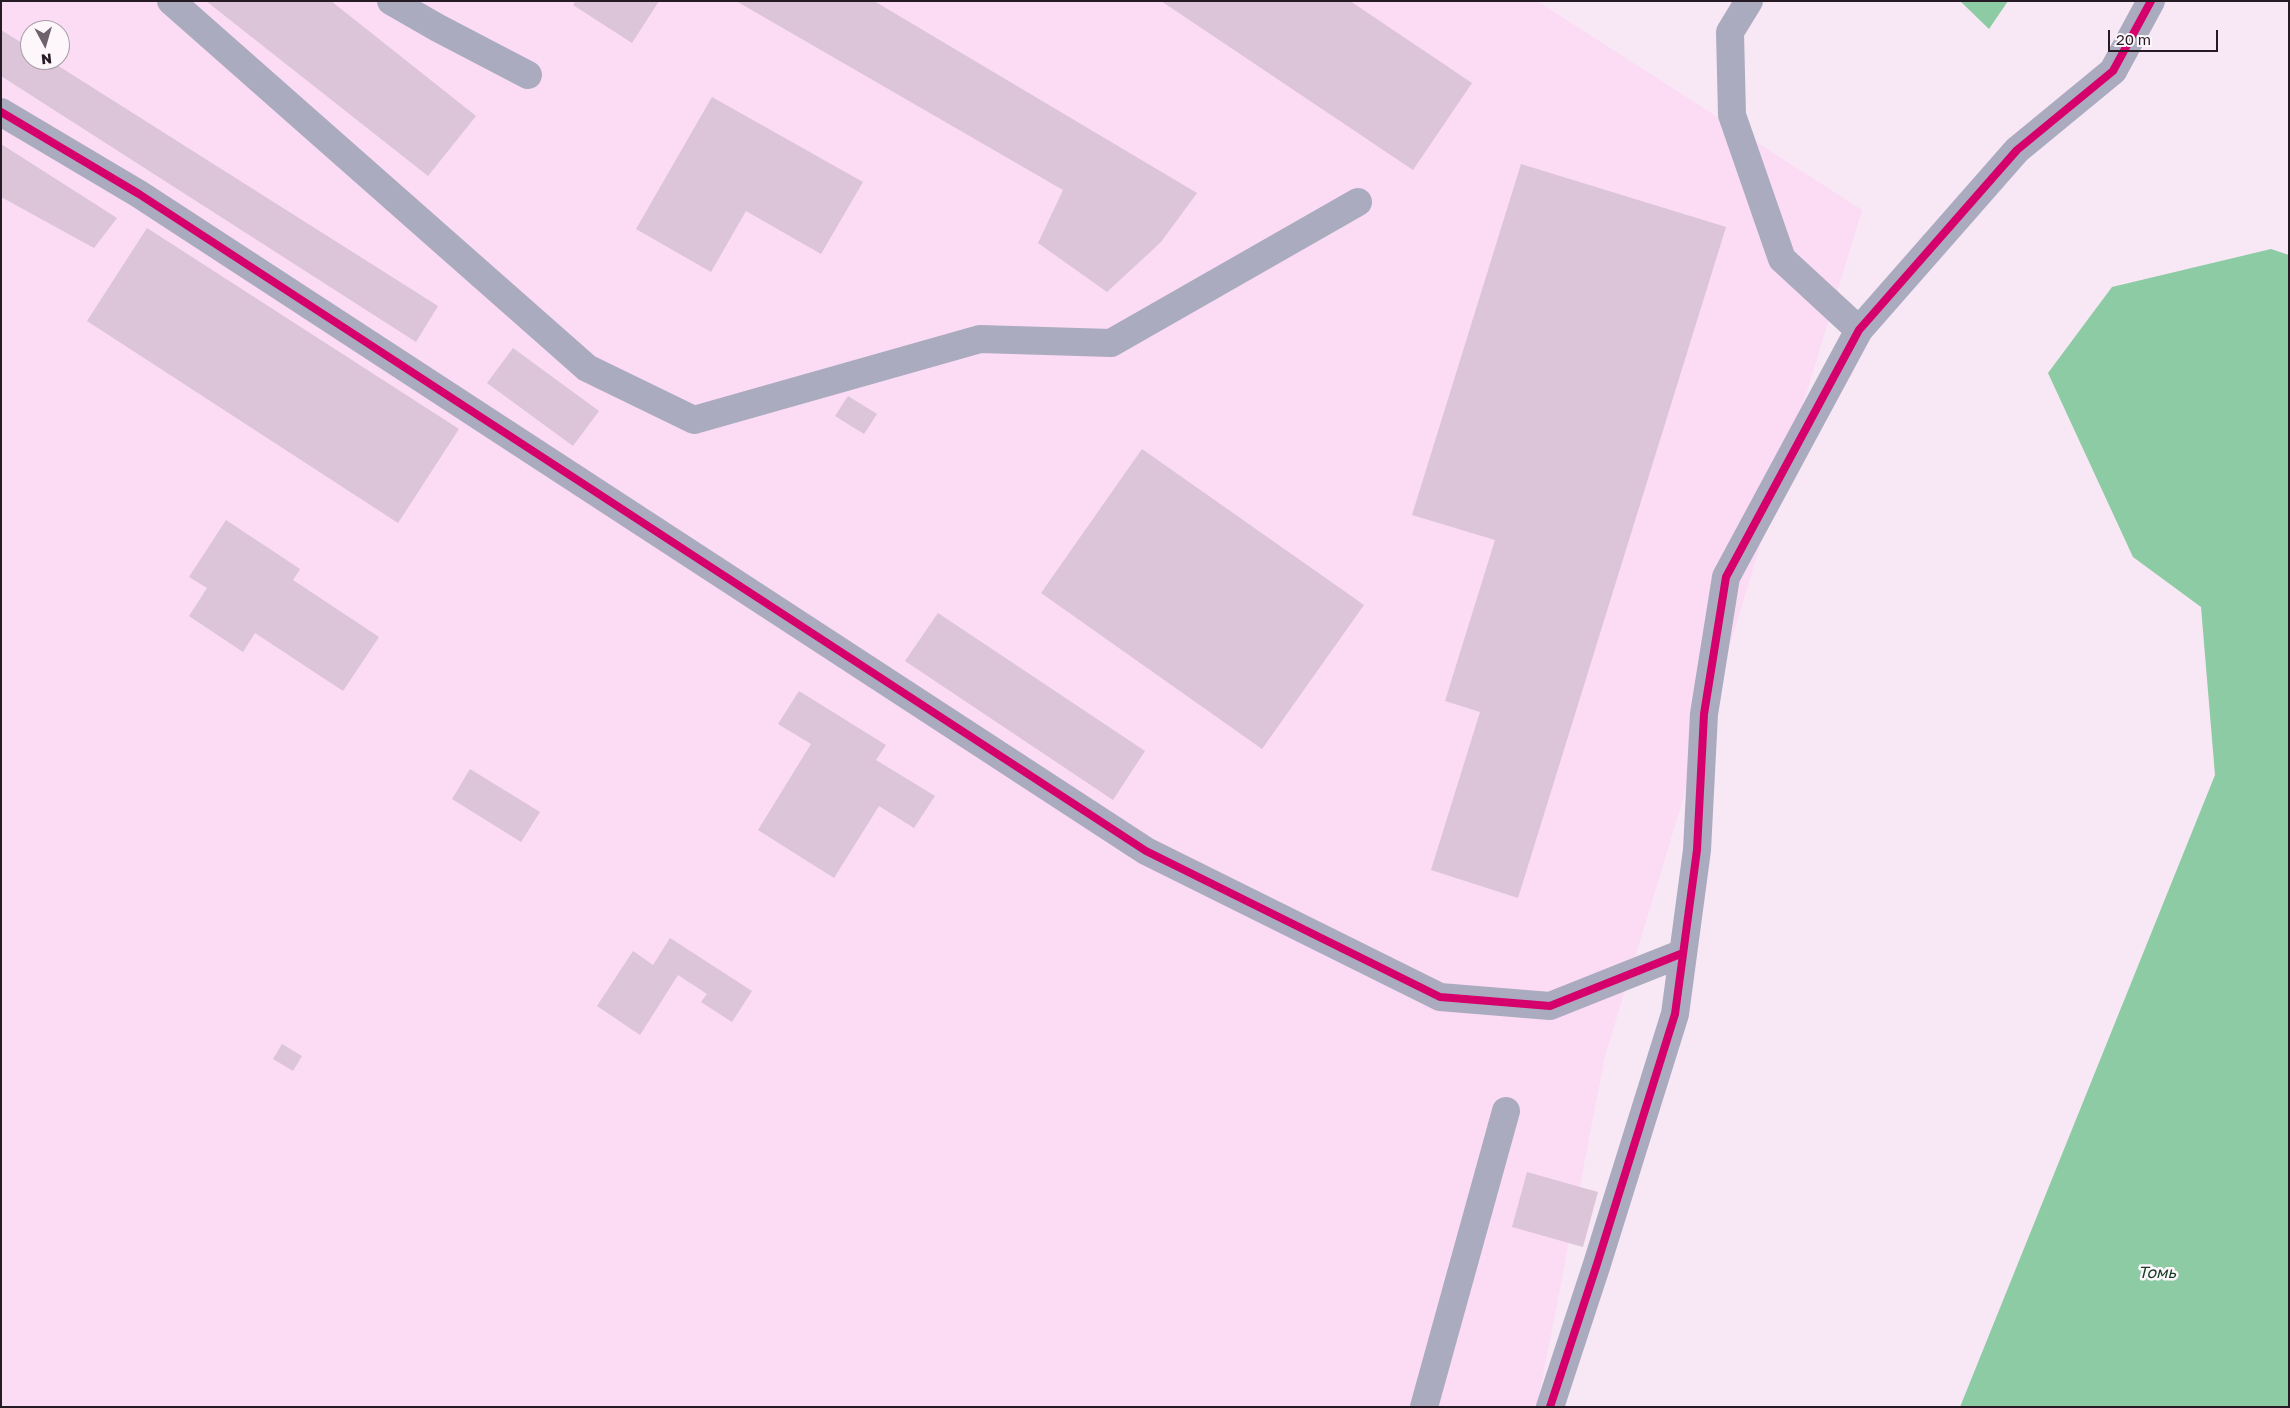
<!DOCTYPE html>
<meta charset="utf-8">
<style>
body{margin:0}
#map{position:relative;width:2290px;height:1408px;overflow:hidden;background:#f8e7f4;font-family:"Golos Text",sans-serif}
canvas{display:block}
.frame{position:absolute;inset:0;border:2px solid #261a24;pointer-events:none}
.north{position:absolute;left:20px;top:20px;width:50px;height:50px;box-sizing:border-box;background:#fdf6fb;border:1px solid #a79ea5;border-radius:50%;rotate:174deg;font-size:14px;font-weight:700;line-height:20px;text-align:center;color:#261a24}
.north::after{content:'';display:block;margin:auto;width:18px;height:22px;background:#70626d;clip-path:polygon(50% 0,100% 100%,50% 72%,0 100%)}
.scale{position:absolute;left:2108px;top:30px;width:110px;height:22px;box-sizing:border-box;border:2px solid #261a24;border-top:0;padding-left:6px;font-size:15px;line-height:18px;white-space:nowrap;color:#261a24;-webkit-text-stroke:4px #fdf6fb;paint-order:stroke}
</style>
<div id="map">
<canvas width="2290" height="1408"></canvas>
<div class="frame"></div>
<div class="north">N</div>
<div class="scale">20 m</div>
</div>
<script>
const context = document.querySelector('canvas').getContext('2d');
context.lineJoin = 'round';
function fill(path, color) {
  context.fillStyle = color;
  context.fill(path, 'evenodd');
}
function toPath(rows) {
  const path = new Path2D();
  for (const r of rows) {
    path.moveTo(r[0], r[1]);
    for (let i = 2; i < r.length; i += 2) path.lineTo(r[i], r[i + 1]);
  }
  return path;
}
function trace(path, color, width, dash) {
  context.strokeStyle = color;
  context.lineWidth = width;
  context.lineCap = dash ? 'butt' : 'round';
  context.setLineDash(dash || []);
  context.stroke(path);
}
function label(font, color, halo, rows, align = 'center') {
  context.font = font + ' "Golos Text",sans-serif';
  context.lineWidth = 5;
  context.setLineDash([]);
  context.textBaseline = 'middle';
  context.strokeStyle = halo;
  context.fillStyle = color;
  for (const [text, x, y, turn = 0] of rows) {
    context.save();
    context.translate(x, y);
    context.rotate((+turn || 0) * Math.PI / 180);
    context.textAlign = isNaN(turn) ? turn : align;
    if (halo) context.strokeText(text, 0, 0);
    context.fillText(text, 0, 0);
    context.restore();
  }
}
fill(toPath([
 [1,1,1537,1,1862,210,1605,1056,1537,1407,1,1407],
 [30,30,60,30,60,60,30,60]
]), '#fbdcf4');
fill(toPath([
 [1960,1,2008,1,1989,29],
 [2271,249,2289,255,2289,1407,1960,1407,2215,775,2201,607,2133,557,2048,373,2112,287]
]), '#8ccba3');
fill(toPath([
 [206,1,331,1,476,116,428,176],
 [576,1,659,1,632,43,573,5],
 [736,1,874,1,1197,193,1161,242,1107,292,1038,243,1063,190],
 [1161,1,1350,1,1472,83,1413,170],
 [1,30,30,48,30,60,49,60,438,306,416,342,1,76],
 [712,97,863,182,821,254,746,211,711,272,636,229],
 [1,144,117,218,94,248,1,197],
 [1521,164,1726,227,1518,898,1431,870,1480,712,1445,701,1495,540,1412,515],
 [147,228,459,429,398,523,87,321],
 [513,348,599,411,573,446,487,383],
 [848,396,877,414,864,434,835,416],
 [1142,449,1364,605,1262,749,1041,593],
 [226,520,300,569,293,580,379,637,343,691,255,633,243,652,189,616,207,588,189,577],
 [938,613,1145,751,1113,800,905,661],
 [799,691,886,745,876,760,935,796,914,828,879,806,834,878,758,830,811,744,778,724],
 [470,769,540,812,521,842,452,799],
 [670,938,752,991,732,1022,701,1002,707,994,678,975,640,1035,597,1006,633,951,653,965],
 [282,1044,302,1056,293,1071,273,1059],
 [1527,1172,1598,1192,1583,1247,1512,1227]
]), '#dcc5d8');
trace(toPath([
 [171,1,587,368,694,420,980,339,1111,343,1358,202],
 [391,1,438,28,528,75],
 [1749,1,1730,32,1732,115,1782,259,1859,330],
 [1,112,139,194,1146,851,1440,997,1550,1006,1683,953],
 [1424,1407,1506,1111],
 [1550,1407,1597,1264,1675,1014,1697,850,1704,714,1726,577,1859,330,2017,150,2113,71,2151,1]
]), '#aaabbe', 28);
trace(toPath([
 [1,112,139,194,1146,851,1440,997,1550,1006,1683,953],
 [1550,1407,1597,1264,1675,1014,1697,850,1704,714,1726,577,1859,330,2017,150,2113,71,2151,1]
]), '#d6006c', 8);
label('italic 16px', '#163e25', '#fdf6fb', [
 ["Томь",2157,1273]
]);
</script>
